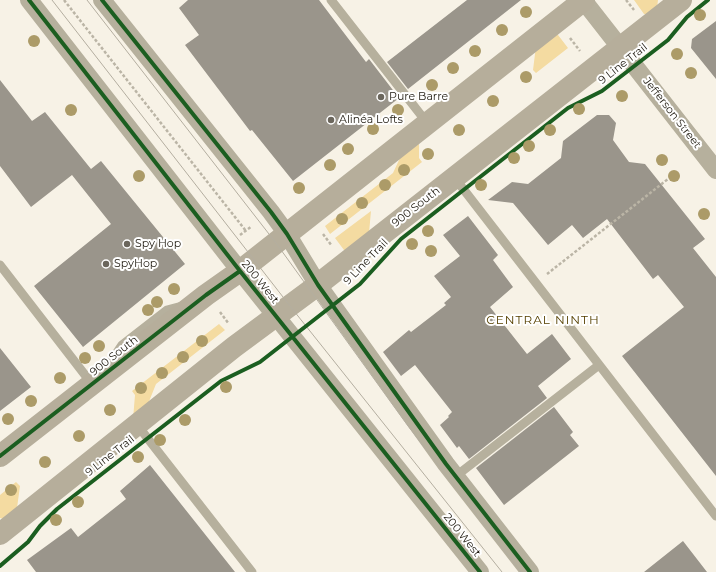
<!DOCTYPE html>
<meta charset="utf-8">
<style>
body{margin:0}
canvas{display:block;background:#f7f2e6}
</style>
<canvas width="716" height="572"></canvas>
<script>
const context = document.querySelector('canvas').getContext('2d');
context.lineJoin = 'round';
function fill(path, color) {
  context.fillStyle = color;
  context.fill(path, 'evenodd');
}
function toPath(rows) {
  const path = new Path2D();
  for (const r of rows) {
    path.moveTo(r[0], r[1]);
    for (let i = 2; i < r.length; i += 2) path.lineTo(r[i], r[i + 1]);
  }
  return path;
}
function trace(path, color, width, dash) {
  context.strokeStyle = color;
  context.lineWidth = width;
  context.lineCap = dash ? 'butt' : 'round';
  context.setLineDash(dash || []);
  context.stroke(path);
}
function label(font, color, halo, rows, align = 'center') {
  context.font = font + ' Montserrat,sans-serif';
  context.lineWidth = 4;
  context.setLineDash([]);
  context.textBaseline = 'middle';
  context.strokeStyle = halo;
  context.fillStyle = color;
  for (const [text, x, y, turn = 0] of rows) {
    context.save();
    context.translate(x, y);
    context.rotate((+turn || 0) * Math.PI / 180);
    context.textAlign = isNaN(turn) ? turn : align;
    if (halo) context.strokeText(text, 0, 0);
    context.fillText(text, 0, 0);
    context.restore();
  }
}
fill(toPath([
 [634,0,658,0,657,8,648,14,644,14],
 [555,31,568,48,536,73,533,70,536,46],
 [419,136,419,158,422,162,330,234,325,226,393,173,405,147],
 [371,211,369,233,346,250,344,250,335,238],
 [219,324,225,330,156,384,146,409,133,419,135,395,132,391],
 [16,482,20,486,17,508,4,519,0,518,0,495]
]), '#f4dba1');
fill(toPath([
 [188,0,319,0,366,62,369,59,399,98,293,181,252,130,250,131,185,45,199,35,179,8],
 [467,0,521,0,408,89,387,62],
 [716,21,716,79,691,48,692,39],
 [0,80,32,121,45,112,91,169,101,161,185,264,83,347,34,286,111,224,72,175,31,207,0,166],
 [597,115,609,115,616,123,613,140,629,162,645,164,705,239,693,248,716,277,716,476,622,356,684,307,658,275,653,279,607,219,583,238,572,225,548,245,513,203,488,200,512,182,528,184,561,158,563,141],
 [468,216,498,255,493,260,513,287,490,307,527,354,552,334,571,359,538,386,547,398,469,459,459,446,457,448,440,425,449,417,448,416,452,412,415,365,401,376,383,352,409,330,411,332,446,305,444,303,451,297,434,276,460,256,443,235],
 [0,348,31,387,0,411],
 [554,407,573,432,570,435,579,446,504,505,476,468],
 [150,465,235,572,36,572,27,560,71,528,78,537,126,499,120,491],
 [683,541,707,572,644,572]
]), '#9a958b');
trace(toPath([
 [64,0,246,231],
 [626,0,634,10],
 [570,38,580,51],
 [323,234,332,246],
 [240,235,252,226],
 [547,274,668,179],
 [220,312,229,324]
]), '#bbb5a6', 2.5, [3, 2]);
trace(toPath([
 [331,0,428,124],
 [454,177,716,516],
 [0,265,92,384],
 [114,357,122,345,167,310,182,306],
 [138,426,252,572],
 [456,476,599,365]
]), '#b6b09d', 9);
trace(toPath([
 [29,0,240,271,480,572],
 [102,0,271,212,287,234,318,285,446,464,530,572],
 [583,0,716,170]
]), '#b6b09d', 18);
trace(toPath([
 [0,456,206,295,240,271,584,0],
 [0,534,234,347,311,290,681,0]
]), '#b6ae9b', 22);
trace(toPath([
 [52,0,290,306,502,572],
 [87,0,276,243,408,426,521,572]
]), '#b4aea0', 1);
trace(toPath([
 [29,0,240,271,480,572],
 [102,0,271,212,287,234,318,285,446,464,530,572],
 [0,456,206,295,240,271],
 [0,566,28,542,40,526,57,509,221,381,260,362,360,284,401,239,568,108,602,91,668,40,687,17,708,0]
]), '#1b5e20', 4);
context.fillStyle = '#ac9b68';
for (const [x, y] of [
 [526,12],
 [700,15],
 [502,30],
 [34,41],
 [475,51],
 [677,54],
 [453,68],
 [691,73],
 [526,77],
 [432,85],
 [622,96],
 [493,101],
 [579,109],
 [71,110],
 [398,110],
 [373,129],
 [459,130],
 [550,130],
 [529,146],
 [348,149],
 [428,154],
 [514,158],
 [662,160],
 [330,165],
 [404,170],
 [139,176],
 [674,176],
 [385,185],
 [481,185],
 [299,188],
 [362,203],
 [704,214],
 [342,219],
 [428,231],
 [412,244],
 [431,251],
 [174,289],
 [157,302],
 [148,310],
 [202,341],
 [99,346],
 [183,357],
 [85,358],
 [162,373],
 [60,378],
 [226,387],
 [141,388],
 [31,401],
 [110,410],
 [8,419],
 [185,420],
 [79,436],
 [160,440],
 [138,457],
 [45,462],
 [11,490],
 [78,502],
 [56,520]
]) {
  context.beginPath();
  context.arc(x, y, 6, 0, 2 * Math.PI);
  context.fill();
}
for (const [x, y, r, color] of [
 [381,97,4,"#6b665c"],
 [331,120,4,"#6b665c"],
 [127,244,4,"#6b665c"],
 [106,264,4,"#6b665c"]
]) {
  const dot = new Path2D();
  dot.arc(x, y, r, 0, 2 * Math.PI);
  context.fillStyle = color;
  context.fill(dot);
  trace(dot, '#fff', 1.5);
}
label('11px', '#201b11', '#fff', [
 ["9 Line Trail",623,64,-38],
 ["Jefferson Street",672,113,52],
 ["900 South",416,207,-38],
 ["9 Line Trail",366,262,-46],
 ["200 West",260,282,51],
 ["900 South",114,356,-38],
 ["9 Line Trail",110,456,-38],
 ["200 West",462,535,51]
]);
label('11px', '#201b11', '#fff', [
 ["Pure Barre",389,97],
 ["Alinéa Lofts",339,120],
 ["Spy Hop",135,244],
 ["SpyHop",114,264]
], 'left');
context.letterSpacing = '1px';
label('12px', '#564000', '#fff', [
 ["CENTRAL NINTH",543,320]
]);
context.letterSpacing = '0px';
</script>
